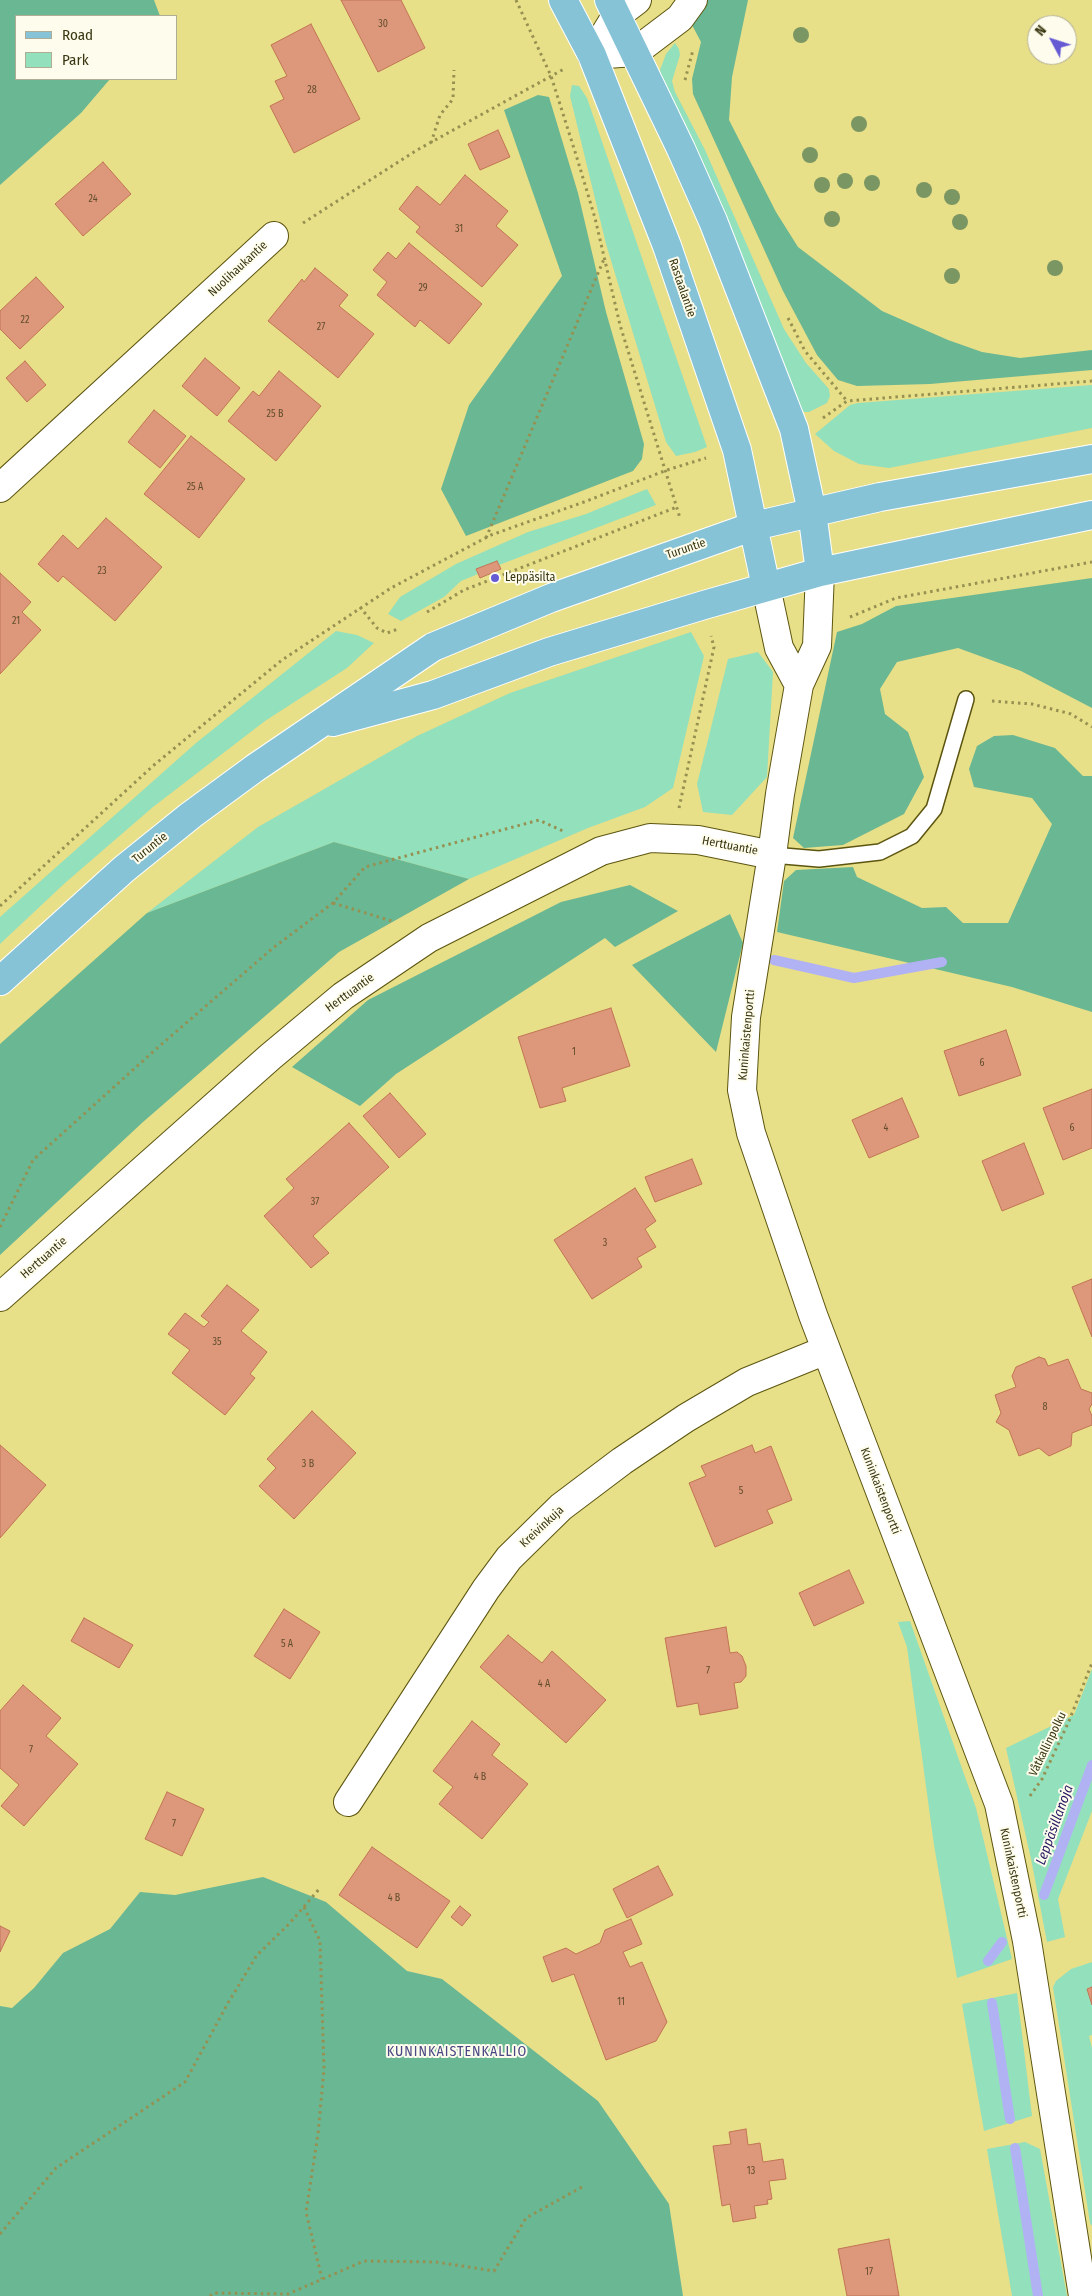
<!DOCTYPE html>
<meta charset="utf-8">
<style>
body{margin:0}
#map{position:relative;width:1092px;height:2296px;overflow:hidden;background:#e8df89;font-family:"Fira Sans Condensed",sans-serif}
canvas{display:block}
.legend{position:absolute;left:15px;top:15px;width:162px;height:65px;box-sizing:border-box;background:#fefded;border:1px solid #afad95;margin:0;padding:6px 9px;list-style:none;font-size:15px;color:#393611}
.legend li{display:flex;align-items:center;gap:10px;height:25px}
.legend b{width:25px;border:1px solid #afad95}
.north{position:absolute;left:1027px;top:15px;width:50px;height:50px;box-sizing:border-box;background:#fefded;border:1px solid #afad95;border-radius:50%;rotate:310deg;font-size:14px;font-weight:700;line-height:20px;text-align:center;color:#393611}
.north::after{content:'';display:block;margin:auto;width:18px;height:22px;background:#675bd4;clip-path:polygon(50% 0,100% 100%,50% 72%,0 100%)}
</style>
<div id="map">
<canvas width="1092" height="2296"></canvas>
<ul class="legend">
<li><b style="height:6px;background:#86c3d7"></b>Road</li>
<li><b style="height:14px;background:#93e0bc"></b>Park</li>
</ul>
<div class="north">N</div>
</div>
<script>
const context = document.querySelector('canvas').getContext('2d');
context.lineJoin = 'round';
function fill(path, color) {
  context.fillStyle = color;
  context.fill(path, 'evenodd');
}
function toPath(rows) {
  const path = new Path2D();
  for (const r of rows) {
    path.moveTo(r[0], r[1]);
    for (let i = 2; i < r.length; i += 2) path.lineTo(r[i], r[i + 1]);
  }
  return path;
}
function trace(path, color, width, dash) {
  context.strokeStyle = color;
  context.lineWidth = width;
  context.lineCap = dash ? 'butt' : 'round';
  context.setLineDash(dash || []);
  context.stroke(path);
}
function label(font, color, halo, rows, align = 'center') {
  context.font = font + ' "Fira Sans Condensed",sans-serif';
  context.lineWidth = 4;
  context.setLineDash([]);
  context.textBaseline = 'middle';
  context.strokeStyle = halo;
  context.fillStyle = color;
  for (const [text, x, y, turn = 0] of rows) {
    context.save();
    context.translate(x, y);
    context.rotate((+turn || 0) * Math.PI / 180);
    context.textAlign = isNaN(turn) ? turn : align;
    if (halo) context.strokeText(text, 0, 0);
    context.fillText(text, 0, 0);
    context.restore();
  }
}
fill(toPath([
 [675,43,679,49,680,55,672,81,675,92,705,150,784,329,806,363,829,389,830,396,827,403,809,412,804,412,797,405,661,86,660,70,666,54],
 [572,85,579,86,587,98,707,447,695,452,676,456,666,442,606,244,570,96],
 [1092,385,1092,428,889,468,859,464,834,451,815,434,850,405,858,403],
 [647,489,656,505,499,565,497,561,476,570,478,574,461,581,444,597,401,621,388,614,400,597,456,564,528,532,586,514],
 [336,631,357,635,374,643,347,668,265,721,153,807,65,883,0,944,0,917,196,743],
 [691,632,704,656,673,788,645,807,588,828,469,879,334,842,147,913,258,827,417,736,510,693],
 [758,652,773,672,767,777,732,815,703,812,697,784,728,659],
 [910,1621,976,1808,1012,1959,957,1978,934,1845,907,1647,898,1622],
 [1092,1669,1092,1811,1058,1899,1065,1937,1047,1942,1031,1859,1006,1748,1074,1715],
 [1092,1962,1092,1987,1087,1989,1092,2005,1092,2035,1089,2036,1092,2048,1092,2226,1090,2223,1053,1987,1056,1981,1071,1969],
 [1017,1993,1032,2116,984,2131,962,2004],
 [1025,2142,1040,2149,1067,2296,1012,2296,987,2149]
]), '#93e0bc');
fill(toPath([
 [0,0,154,0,160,16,16,16,16,79,110,79,81,113,0,185],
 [704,0,748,0,732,77,729,120,776,212,798,247,882,311,948,340,982,352,1020,358,1092,350,1092,370,930,384,857,386,838,380,817,355,783,291,693,94,692,79,701,42,692,25],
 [538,95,549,97,578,193,606,312,644,444,642,459,633,471,466,536,441,489,469,405,562,276,504,110],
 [1092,578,1092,708,1021,671,958,648,897,662,880,689,885,714,908,732,924,777,904,814,843,845,804,848,793,838,837,632,862,624,896,606],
 [1013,735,1055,748,1083,776,1092,776,1092,1012,1012,987,777,932,784,881,796,870,853,867,857,877,922,908,946,907,963,923,1008,923,1052,824,1032,798,974,787,969,769,977,746,994,736],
 [334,842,469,879,339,952,143,1122,0,1255,0,1044,147,913],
 [630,885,678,911,615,947,605,938,396,1074,360,1106,292,1067,368,1000,561,902],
 [730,914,743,943,716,1052,632,965],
 [263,1877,326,1902,407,1971,442,1979,598,2101,669,2204,683,2296,0,2296,0,2006,12,2008,34,1988,63,1953,110,1929,140,1892,175,1895]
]), '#6ab793');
trace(toPath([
 [774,960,854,978,942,962],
 [1044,1895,1092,1765],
 [988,1961,1002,1942],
 [992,2003,1010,2119],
 [1015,2148,1038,2296]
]), '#b1b2f4', 10);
const building = toPath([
 [341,0,401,0,425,48,378,72,341,0],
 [311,24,360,119,294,153,270,106,284,99,275,81,287,76,271,45,311,24],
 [498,130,510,157,480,170,468,144,498,130],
 [103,162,131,194,83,236,55,204,103,162],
 [465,175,508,211,496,226,518,245,482,287,416,232,420,227,399,209,417,186,440,205,465,175],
 [409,243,482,304,449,344,420,320,415,327,377,295,387,282,373,270,388,252,396,259,409,243],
 [315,268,348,295,339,306,374,334,338,378,268,321,302,279,304,282,315,268],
 [36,277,64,307,20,349,0,329,0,311,36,277],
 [205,358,240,388,217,416,182,386,205,358],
 [25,361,46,385,27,402,6,378,25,361],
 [279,371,321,406,276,461,228,421,253,391,259,396,279,371],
 [154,410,186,436,160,468,128,442,154,410],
 [191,436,245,479,199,538,144,494,191,436],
 [106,518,162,567,115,621,63,576,58,582,38,564,63,535,78,549,106,518],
 [497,561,501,569,480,578,476,569,497,561],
 [0,573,31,602,22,612,41,630,0,674,0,573],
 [611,1008,630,1066,562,1088,566,1101,540,1108,518,1037,611,1008],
 [1006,1030,1021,1075,959,1096,944,1051,1006,1030],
 [1092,1089,1092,1148,1063,1160,1043,1108,1092,1089],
 [390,1093,426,1134,399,1158,363,1116,390,1093],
 [902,1098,919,1137,869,1158,852,1120,902,1098],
 [349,1123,389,1167,313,1236,329,1253,311,1268,264,1216,294,1188,286,1179,349,1123],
 [1024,1143,1044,1194,1002,1211,982,1161,1024,1143],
 [692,1159,702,1184,655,1202,645,1177,692,1159],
 [635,1188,656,1221,645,1229,656,1247,637,1258,642,1267,592,1299,554,1240,635,1188],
 [1092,1279,1092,1337,1072,1287,1092,1279],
 [227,1285,259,1310,241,1331,267,1352,250,1374,255,1378,225,1415,172,1373,190,1350,168,1334,185,1313,204,1327,209,1322,201,1316,227,1285],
 [1039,1357,1045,1359,1048,1366,1068,1359,1081,1389,1092,1393,1092,1404,1089,1409,1092,1416,1092,1425,1072,1433,1071,1446,1049,1456,1039,1448,1019,1456,1009,1430,996,1422,1001,1413,995,1395,1016,1387,1012,1376,1016,1367,1039,1357],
 [312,1411,356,1453,294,1519,259,1486,276,1468,267,1459,312,1411],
 [0,1445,46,1485,0,1538,0,1445],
 [752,1445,755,1453,771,1446,792,1500,767,1510,773,1523,715,1547,689,1483,706,1476,701,1466,752,1445],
 [849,1570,864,1603,814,1626,799,1593,849,1570],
 [284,1609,320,1632,290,1679,254,1656,284,1609],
 [84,1618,133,1645,119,1668,71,1641,84,1618],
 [726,1627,730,1653,737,1652,742,1656,746,1666,746,1676,741,1682,734,1683,738,1708,700,1715,698,1703,677,1707,665,1638,726,1627],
 [508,1635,542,1663,552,1651,606,1700,566,1743,480,1667,508,1635],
 [23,1685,61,1718,46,1736,78,1764,24,1826,1,1806,19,1785,0,1768,0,1711,23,1685],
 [472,1721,500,1744,492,1755,528,1784,482,1839,439,1804,453,1787,433,1771,472,1721],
 [167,1792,204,1809,182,1856,145,1839,167,1792],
 [372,1847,450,1901,417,1948,339,1895,372,1847],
 [658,1866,673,1895,627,1918,613,1889,658,1866],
 [460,1906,471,1915,462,1926,451,1917,460,1906],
 [631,1919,642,1944,623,1952,630,1967,642,1962,667,2022,656,2041,606,2060,574,1974,552,1982,543,1957,566,1948,576,1954,600,1943,605,1930,631,1919],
 [0,1926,10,1931,0,1952,0,1926],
 [1092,1987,1092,2005,1087,1989,1092,1987],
 [746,2129,748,2145,760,2143,763,2162,783,2159,786,2179,769,2181,772,2199,767,2200,768,2204,754,2206,756,2218,733,2222,730,2204,722,2206,713,2146,731,2144,729,2132,746,2129],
 [889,2239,899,2296,847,2296,838,2249,889,2239]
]);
fill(building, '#dd977b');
trace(building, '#c17454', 1);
const service = toPath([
 [772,855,819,859,880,852,912,836,934,809,966,699]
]);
const minor = toPath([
 [592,55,635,52,680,18,693,0],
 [592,55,616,16,637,0],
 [0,488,274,236],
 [820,572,817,646,799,685,780,794,772,855,746,1017,742,1090,751,1133,813,1315,999,1804,1027,1941,1083,2296],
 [766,587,779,648,799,685],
 [0,1297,270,1057,343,996,429,938,601,851,650,838,698,840,772,855],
 [348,1802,486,1589,509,1558,561,1507,622,1461,686,1418,747,1382,826,1350]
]);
const primary = toPath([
 [563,0,592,55,667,246,737,450,766,587],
 [609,0,681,149,713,221,794,429,812,512,820,572],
 [333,722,433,695,549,652,704,605,820,572,1092,515],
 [0,981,124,869,191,815,255,768,433,647,551,598,754,526,880,497,1092,459]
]);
trace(service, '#5c550f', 18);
trace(minor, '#5c550f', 30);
trace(primary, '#fff', 30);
trace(toPath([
 [516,0,551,76,577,158,595,218,620,325,680,518],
 [685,80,693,50],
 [431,143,440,115,453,99,454,70],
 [303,223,417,150,564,69],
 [788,318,805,351,847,401],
 [823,418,847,401,1092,381],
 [486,538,604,259],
 [360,607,377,628,387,633,398,629],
 [427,612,464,590,677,507],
 [850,617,896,598,1092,562],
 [992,701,1032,704,1071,714,1092,727],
 [679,808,714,647,711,636],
 [333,903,395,922],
 [0,906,154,765,282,660,391,588,491,535,584,502,667,470,706,458],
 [0,1227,33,1160,155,1050,273,948,333,903,365,867,539,820,565,832],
 [1030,1796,1042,1779,1069,1721,1092,1663],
 [304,1907,320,1941,324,2069,318,2134,306,2212,322,2279],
 [0,2234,56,2168,185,2082,228,2003,257,1955,289,1924,320,1888],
 [210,2296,213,2293,288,2294,364,2261,436,2262,494,2271,526,2218,582,2187]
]), '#969051', 3, [2.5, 4]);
trace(service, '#fff', 15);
trace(minor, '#fff', 28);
trace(primary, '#86c3d7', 28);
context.fillStyle = '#7a9662';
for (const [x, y] of [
 [801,35],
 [859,124],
 [810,155],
 [845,181],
 [872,183],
 [822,185],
 [924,190],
 [952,197],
 [832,219],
 [960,222],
 [1055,268],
 [952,276]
]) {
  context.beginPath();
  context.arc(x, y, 8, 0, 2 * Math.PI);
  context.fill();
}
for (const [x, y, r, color] of [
 [495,578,5,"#675bd4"]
]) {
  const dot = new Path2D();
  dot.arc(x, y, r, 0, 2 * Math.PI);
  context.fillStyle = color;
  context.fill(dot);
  trace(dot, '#fefded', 2);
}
label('10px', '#624e2c', null, [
 ["30",383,24],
 ["28",312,90],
 ["24",93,199],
 ["31",459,229],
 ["29",423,288],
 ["22",25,320],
 ["27",321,327],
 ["25 B",275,414],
 ["25 A",195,487],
 ["23",102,571],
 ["21",16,621],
 ["1",574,1052],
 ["6",982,1063],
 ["4",886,1128],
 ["6",1072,1128],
 ["37",315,1202],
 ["3",605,1243],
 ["35",217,1342],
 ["8",1045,1407],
 ["3 B",308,1464],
 ["5",741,1491],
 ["5 A",287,1644],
 ["7",708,1671],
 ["4 A",544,1684],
 ["7",31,1750],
 ["4 B",480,1777],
 ["7",174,1824],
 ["4 B",394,1898],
 ["11",621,2002],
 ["13",751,2171],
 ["17",869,2272]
]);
label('12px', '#393611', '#fefded', [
 ["Nuolihaukantie",238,269,-43],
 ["Rastaalantie",682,288,71],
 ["Turuntie",686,549,-19],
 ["Herttuantie",730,846,11],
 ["Turuntie",150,848,-39],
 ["Herttuantie",350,993,-36],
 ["Kuninkaistenportti",747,1035,-85],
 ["Herttuantie",44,1258,-41],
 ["Kuninkaistenportti",880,1491,69],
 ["Kreivinkuja",542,1527,-43],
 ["Våtkallinpolku",1048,1744,-64],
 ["Kuninkaistenportti",1013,1873,78]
]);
label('12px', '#393611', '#fefded', [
 ["Leppäsilta",505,578]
], 'left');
label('italic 14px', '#261963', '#fefded', [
 ["Leppäsillanoja",1055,1825,-70]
]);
context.letterSpacing = '1px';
label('14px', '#4a4885', '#fefded', [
 ["KUNINKAISTENKALLIO",457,2052]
]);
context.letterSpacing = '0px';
</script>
